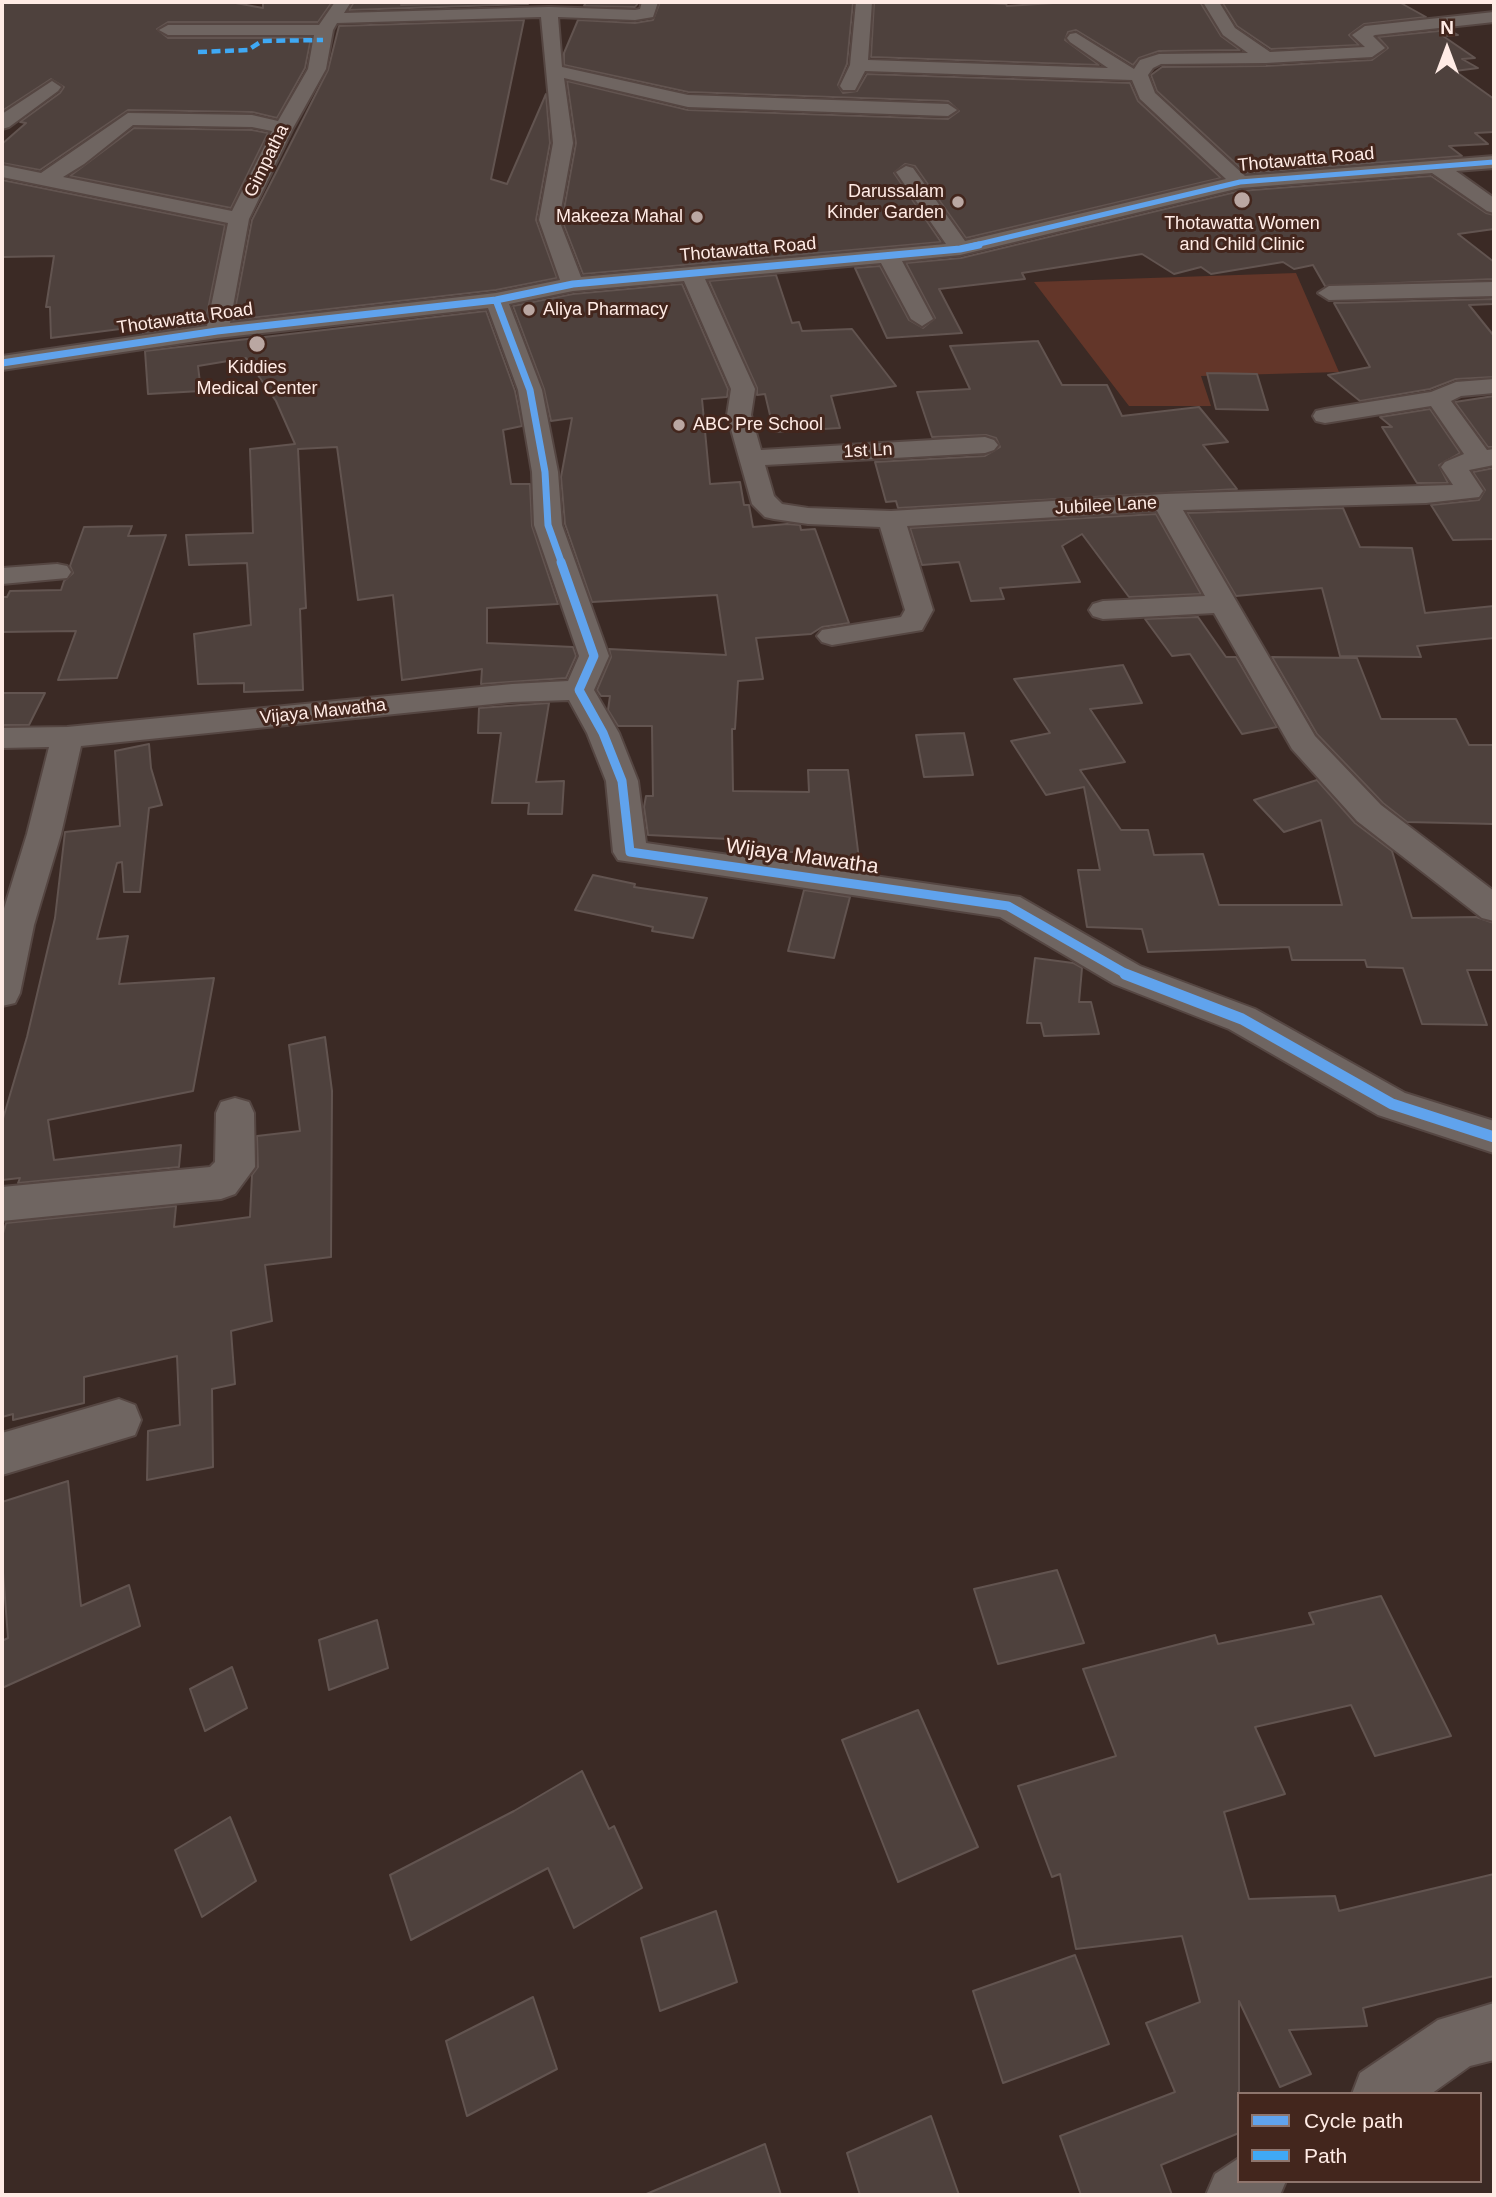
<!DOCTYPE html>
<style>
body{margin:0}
#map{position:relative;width:1496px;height:2197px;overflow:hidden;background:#3b2a25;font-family:Helvetica,sans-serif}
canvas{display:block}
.frame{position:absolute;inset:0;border:4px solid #ffebe5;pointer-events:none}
.legend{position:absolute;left:1237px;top:2092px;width:245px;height:91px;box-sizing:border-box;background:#43261d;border:2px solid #8e756d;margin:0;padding:9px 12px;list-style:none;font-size:21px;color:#ffebe5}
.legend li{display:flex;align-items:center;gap:14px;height:35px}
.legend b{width:35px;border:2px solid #8e756d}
.north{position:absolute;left:1412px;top:14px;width:70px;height:70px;-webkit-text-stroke:5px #43261d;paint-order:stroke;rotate:0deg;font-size:19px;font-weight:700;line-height:28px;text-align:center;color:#ffebe5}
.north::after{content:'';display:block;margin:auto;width:24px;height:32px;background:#ffebe5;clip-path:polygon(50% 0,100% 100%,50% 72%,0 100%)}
</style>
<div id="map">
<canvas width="1496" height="2197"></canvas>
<div class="frame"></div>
<ul class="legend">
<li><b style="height:9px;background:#60a3ed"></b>Cycle path</li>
<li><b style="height:9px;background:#3fa9f5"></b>Path</li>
</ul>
<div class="north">N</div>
</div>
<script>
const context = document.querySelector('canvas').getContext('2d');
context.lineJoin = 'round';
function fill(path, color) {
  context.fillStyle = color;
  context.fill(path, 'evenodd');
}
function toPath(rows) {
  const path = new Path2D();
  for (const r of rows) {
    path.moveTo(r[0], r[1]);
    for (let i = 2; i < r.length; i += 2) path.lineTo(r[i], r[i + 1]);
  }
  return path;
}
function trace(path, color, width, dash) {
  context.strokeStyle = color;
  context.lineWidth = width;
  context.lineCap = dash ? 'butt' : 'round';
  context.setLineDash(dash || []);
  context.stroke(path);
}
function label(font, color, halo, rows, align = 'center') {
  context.font = font + ' Helvetica,sans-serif';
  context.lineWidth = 6;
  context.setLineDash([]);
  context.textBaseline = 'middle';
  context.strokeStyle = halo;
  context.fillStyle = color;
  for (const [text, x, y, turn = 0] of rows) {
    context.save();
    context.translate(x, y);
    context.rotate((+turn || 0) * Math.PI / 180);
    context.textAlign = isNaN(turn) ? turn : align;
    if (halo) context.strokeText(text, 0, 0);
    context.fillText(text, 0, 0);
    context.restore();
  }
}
fill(toPath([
 [1296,273,1339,372,1201,376,1211,406,1129,406,1034,282]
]), '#633629');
const building = toPath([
 [2,2,230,2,263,8,263,2,332,2,318,22,168,22,157,29,168,38,311,38,305,68,277,118,252,112,128,110,40,170,2,163,2,144,26,123,20,122,60,93,64,87,51,79,2,111,2,2],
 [354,2,402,2,401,5,507,2,506,4,528,4,349,10,354,2],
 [586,2,639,2,635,7,584,6,586,2],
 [660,2,853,2,847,64,838,85,843,93,857,91,867,74,1130,83,1138,101,1221,178,966,238,915,166,905,164,894,173,941,242,583,274,562,220,576,143,567,81,688,110,948,119,959,111,948,101,688,92,564,65,564,53,578,20,635,23,653,20,660,2],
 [874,2,969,2,1006,4,1007,6,1069,2,1200,2,1221,36,1240,50,1159,51,1139,58,1133,65,1076,30,1068,32,1065,40,1099,65,871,57,874,2],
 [1222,2,1399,2,1426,17,1364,24,1349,35,1359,45,1271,49,1237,26,1222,2],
 [524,20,491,179,507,184,546,94,550,143,536,220,557,278,496,290,233,320,252,220,328,70,339,26,524,20],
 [1449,30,1458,35,1443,36,1475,58,1462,59,1478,68,1455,71,1494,99,1494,132,1475,133,1488,144,1449,146,1462,156,1246,173,1157,91,1151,75,1162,67,1266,66,1372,60,1388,48,1378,37,1449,30],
 [134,128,252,130,268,133,231,208,70,176,134,128],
 [1431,176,1486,213,1494,215,1494,229,1458,234,1494,262,1494,279,1325,286,1313,265,1294,269,1283,262,1211,274,1201,267,1174,274,1142,254,1022,273,1025,279,939,289,962,333,887,338,855,268,880,266,909,320,923,328,935,318,906,263,961,258,1240,191,1431,176],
 [2,180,225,225,205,324,143,333,143,326,51,338,50,307,46,307,54,256,2,257,2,180],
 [776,275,792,323,799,322,802,331,852,329,896,386,831,396,840,428,774,432,765,394,757,395,757,388,709,281,776,275],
 [682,284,728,389,727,397,702,399,710,484,740,482,744,505,749,505,753,527,787,524,800,525,801,530,815,529,849,623,822,627,811,634,756,638,763,679,738,681,735,729,732,729,733,791,809,792,808,770,848,770,859,859,856,871,811,864,814,852,728,852,729,839,648,835,644,807,646,796,653,796,652,726,618,726,608,710,610,696,601,696,597,690,611,657,609,649,726,655,717,595,592,602,565,524,561,477,572,418,551,421,544,389,513,306,573,294,682,284],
 [1494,299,1494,304,1469,305,1494,336,1494,377,1456,379,1430,389,1360,401,1328,375,1370,367,1334,303,1494,299],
 [486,311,515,391,522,426,503,430,511,484,530,484,532,526,558,604,487,608,487,643,573,647,576,656,566,678,481,684,482,669,402,680,393,595,358,600,337,447,298,449,306,608,300,609,303,690,244,692,244,683,198,684,194,634,251,625,247,563,189,565,186,535,253,533,250,449,295,444,276,401,246,358,198,366,201,391,148,394,145,351,486,311],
 [1038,341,1062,385,1107,385,1122,416,1199,407,1228,442,1203,445,1237,489,898,508,896,501,886,502,875,462,985,456,1000,447,996,438,986,435,932,437,917,392,970,389,950,346,1038,341],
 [1207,373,1257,374,1268,410,1216,409,1207,373],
 [1494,396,1494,447,1488,447,1455,402,1494,396],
 [1430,409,1460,453,1439,465,1448,483,1417,483,1382,427,1392,427,1380,417,1430,409],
 [1494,468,1494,539,1453,540,1431,505,1479,500,1485,490,1473,472,1494,468],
 [1343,508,1360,547,1412,548,1425,613,1494,606,1494,638,1417,646,1421,657,1340,656,1322,588,1236,596,1187,513,1343,508],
 [1156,514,1201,594,1129,597,1082,534,1062,546,1080,582,1000,588,1004,599,971,601,959,562,922,565,910,528,1156,514],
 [132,526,128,536,166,535,117,678,58,680,76,631,2,632,2,597,7,597,10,591,61,590,64,581,73,573,70,566,84,527,132,526],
 [1198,617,1226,657,1236,657,1277,727,1242,734,1190,654,1172,656,1145,619,1198,617],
 [1272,657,1357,658,1381,719,1456,719,1469,745,1494,745,1494,824,1407,822,1383,803,1317,734,1272,657],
 [1123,665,1142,703,1090,709,1125,762,1080,770,1121,830,1148,830,1154,855,1203,854,1219,905,1342,905,1321,820,1284,832,1254,800,1317,780,1355,823,1392,851,1412,918,1476,917,1494,923,1494,970,1467,970,1487,1025,1422,1024,1403,968,1367,967,1365,960,1292,960,1289,947,1148,952,1142,929,1087,927,1078,870,1100,870,1084,787,1046,795,1011,741,1050,733,1014,679,1123,665],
 [2,693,45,693,29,725,2,725,2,693],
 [549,703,536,782,564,781,562,814,528,814,529,803,492,803,501,733,478,733,479,708,549,703],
 [964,733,973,775,924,777,916,735,964,733],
 [149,744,151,768,162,805,149,808,140,892,124,892,122,862,117,863,97,939,128,936,119,984,214,978,193,1091,48,1120,54,1160,181,1145,179,1167,18,1183,20,1178,2,1180,2,1122,27,1037,55,918,65,832,120,826,115,751,149,744],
 [593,875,635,884,634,887,707,898,693,938,652,931,653,927,575,910,593,875],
 [804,890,850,897,834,958,788,951,804,890],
 [1035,958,1073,963,1082,968,1079,1002,1091,1002,1099,1034,1044,1036,1041,1023,1027,1023,1035,958],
 [325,1037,332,1091,331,1257,265,1265,272,1321,231,1331,235,1384,212,1389,213,1467,147,1480,148,1431,180,1425,177,1356,84,1377,84,1403,13,1420,13,1414,2,1417,2,1237,6,1223,176,1206,174,1227,250,1217,252,1175,258,1167,257,1136,300,1131,289,1045,325,1037],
 [68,1481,81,1606,129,1585,140,1626,2,1688,2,1641,8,1638,2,1559,2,1502,68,1481],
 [1057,1570,1084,1643,998,1664,974,1589,1057,1570],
 [1381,1596,1451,1736,1375,1756,1351,1705,1255,1727,1285,1794,1224,1812,1249,1899,1335,1896,1339,1911,1494,1874,1494,1976,1363,2008,1367,2026,1289,2030,1311,2074,1280,2087,1239,2001,1239,2133,1161,2165,1172,2195,1081,2195,1060,2136,1175,2092,1146,2023,1200,2002,1182,1936,1076,1949,1060,1874,1052,1877,1018,1786,1116,1756,1083,1669,1215,1635,1218,1644,1314,1624,1309,1613,1381,1596],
 [377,1620,388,1668,329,1690,319,1640,377,1620],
 [232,1667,247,1708,205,1731,190,1689,232,1667],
 [918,1710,978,1847,898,1882,842,1740,918,1710],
 [582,1771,609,1829,614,1826,642,1888,574,1928,548,1868,411,1940,390,1875,514,1811,582,1771],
 [230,1817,256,1881,202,1917,175,1850,230,1817],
 [716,1911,737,1982,660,2011,641,1938,716,1911],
 [1075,1955,1109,2044,1003,2083,973,1991,1075,1955],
 [533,1997,557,2069,467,2116,446,2041,533,1997],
 [931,2116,959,2195,860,2195,847,2153,931,2116],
 [765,2144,781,2195,644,2195,765,2144]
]);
fill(building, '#4e413d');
trace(building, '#625450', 2);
const minor = toPath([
 [335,2,351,2,344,13,549,7,635,10,640,9,642,2,658,2,653,17,635,20,558,17,562,67,688,95,948,104,957,110,948,116,688,107,564,78,573,143,559,220,581,277,946,244,896,172,906,166,913,168,965,241,1226,179,1140,99,1132,80,865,71,855,90,843,90,840,86,850,65,856,2,872,2,868,60,1108,68,1070,42,1067,38,1070,34,1076,33,1134,69,1140,60,1159,54,1248,53,1223,35,1203,2,1219,2,1235,28,1270,52,1365,47,1352,35,1365,26,1494,12,1494,22,1375,35,1373,36,1385,48,1372,57,1266,63,1161,64,1153,68,1148,75,1155,93,1245,176,1494,156,1494,168,1456,171,1494,198,1494,213,1487,211,1432,173,1240,188,960,255,902,261,933,319,922,326,911,319,881,263,705,279,755,389,751,415,761,450,985,437,994,440,998,445,994,450,985,453,765,465,774,496,782,504,808,508,891,511,1165,494,1453,485,1441,467,1445,462,1464,454,1431,406,1325,423,1316,421,1313,416,1316,411,1325,409,1431,392,1456,382,1494,379,1494,393,1461,396,1451,401,1487,450,1494,449,1494,465,1469,470,1483,491,1479,497,1426,503,1183,510,1315,736,1381,805,1494,891,1494,921,1482,918,1357,821,1292,749,1214,613,1103,619,1093,616,1089,610,1093,604,1103,601,1205,596,1157,511,907,526,933,610,922,630,832,645,822,642,817,636,822,630,901,617,905,610,880,527,808,524,774,519,765,517,752,504,727,415,731,389,684,281,573,291,509,304,542,390,558,472,562,525,609,656,594,690,619,733,638,781,646,843,1020,897,1140,966,1255,1009,1405,1093,1494,1121,1494,1153,1378,1115,1229,1029,1114,984,1000,917,618,860,613,852,606,781,587,733,569,700,512,702,81,746,61,834,34,925,20,993,15,1003,2,1006,2,915,27,834,49,747,2,748,2,728,67,727,512,684,568,681,579,656,534,525,532,472,518,390,488,308,217,338,2,370,2,356,207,326,228,223,2,177,2,165,41,173,128,113,252,115,278,121,308,69,314,35,168,35,159,30,168,25,319,25,335,2],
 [541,17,553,143,539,220,560,280,496,293,230,323,249,219,293,128,326,69,333,30,337,23,541,17],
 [133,125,252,127,272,131,232,211,63,177,84,164,133,125],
 [52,81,61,87,58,91,9,127,2,129,2,114,52,81],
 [1494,282,1494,296,1329,300,1318,293,1329,286,1494,282],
 [57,564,67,566,71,572,67,578,2,584,2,568,57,564],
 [235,1098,249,1102,254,1113,255,1167,235,1194,221,1199,2,1221,2,1187,210,1167,215,1162,216,1113,221,1102,235,1098],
 [119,1399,135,1405,141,1420,135,1435,2,1475,2,1433,119,1399],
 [1494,2003,1494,2060,1470,2066,1431,2094,1352,2094,1360,2073,1438,2020,1494,2003],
 [1239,2158,1239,2181,1286,2181,1280,2195,1206,2195,1215,2174,1239,2158]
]);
trace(minor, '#554642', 4);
fill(minor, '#6f6561');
trace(toPath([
 [198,52,248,50,262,41,323,40]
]), '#3fa9f5', 4.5, [9, 4.5]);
trace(toPath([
 [971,246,1240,182,1494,162]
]), '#60a3ed', 5);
trace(toPath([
 [496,300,530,390,545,472,548,525,562,564],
 [2,363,217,331,496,300,573,284,960,249,979,245]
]), '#60a3ed', 7);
trace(toPath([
 [561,562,594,656,579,690,603,733,622,781,630,852,1008,906,1128,975]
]), '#60a3ed', 9);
trace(toPath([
 [1125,974,1242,1019,1392,1104,1494,1137]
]), '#60a3ed', 11);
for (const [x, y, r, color] of [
 [1242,200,9,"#baa7a2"],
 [958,202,7,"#baa7a2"],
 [697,217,7,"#baa7a2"],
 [529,310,7,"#baa7a2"],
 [257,344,9,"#baa7a2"],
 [679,425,7,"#baa7a2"]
]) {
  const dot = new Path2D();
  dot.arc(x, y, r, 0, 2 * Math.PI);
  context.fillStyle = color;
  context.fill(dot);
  trace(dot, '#43261d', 2.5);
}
label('18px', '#ffebe5', '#43261d', [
 ["Thotawatta Road",1306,160,-5],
 ["Gimpatha",267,161,-64],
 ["Thotawatta Road",748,250,-5],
 ["Thotawatta Road",185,319,-8],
 ["1st Ln",868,451,-3],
 ["Jubilee Lane",1106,506,-3],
 ["Vijaya Mawatha",323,712,-6]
]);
label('18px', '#ffebe5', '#43261d', [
 ["Darussalam",944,192],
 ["Kinder Garden",944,213],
 ["Makeeza Mahal",683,217],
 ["Thotawatta Women",1242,224,"center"],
 ["and Child Clinic",1242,245,"center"],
 ["Aliya Pharmacy",543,310,"left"],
 ["Kiddies",257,368,"center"],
 ["Medical Center",257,389,"center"],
 ["ABC Pre School",693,425,"left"]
], 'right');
label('21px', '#ffebe5', '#43261d', [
 ["Wijaya Mawatha",802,857,8]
]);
</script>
